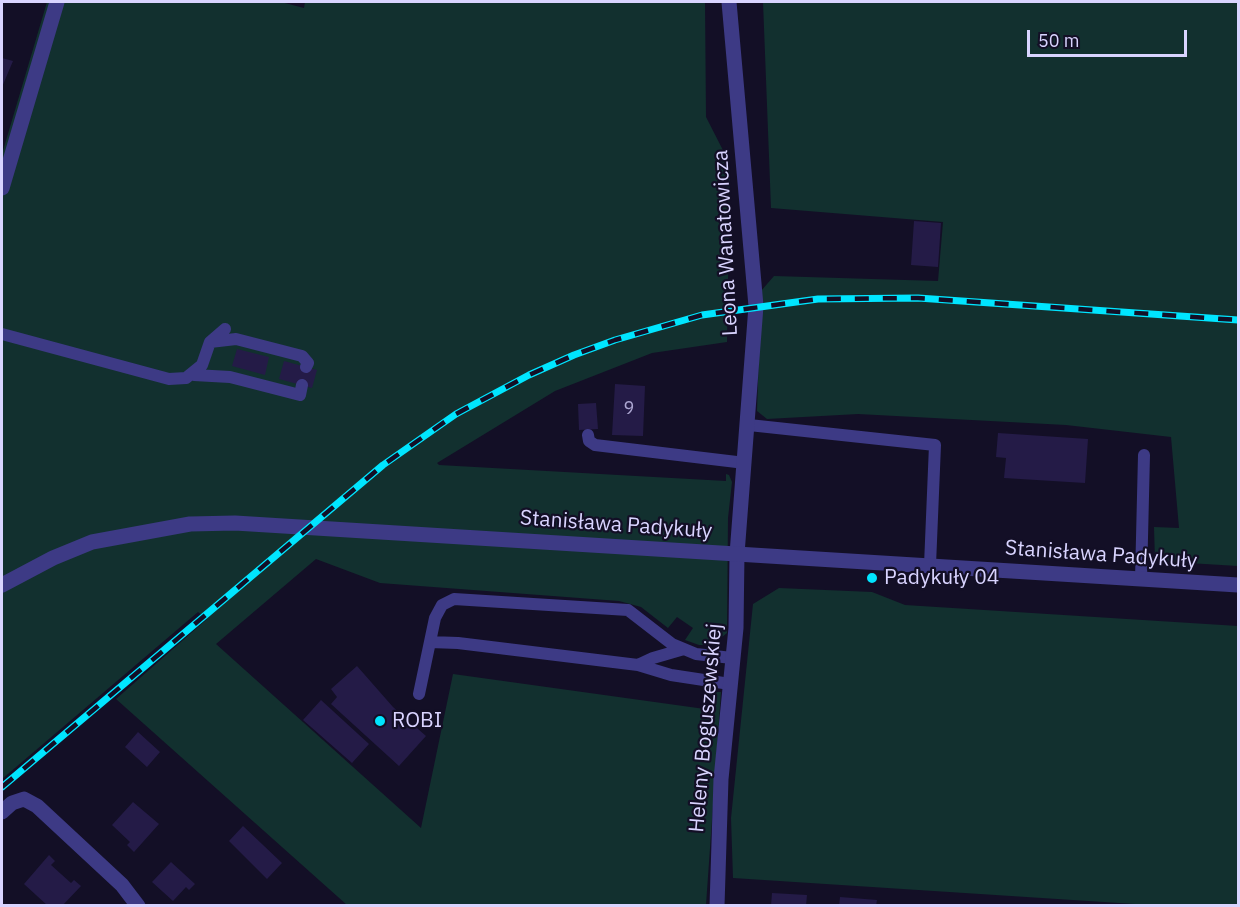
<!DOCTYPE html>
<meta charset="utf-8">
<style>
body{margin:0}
#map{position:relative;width:1240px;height:907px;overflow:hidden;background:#130f26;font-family:"IBM Plex Sans",sans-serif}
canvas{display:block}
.frame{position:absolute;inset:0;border:3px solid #d9d4ff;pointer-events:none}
.scale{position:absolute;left:1027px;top:30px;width:160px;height:27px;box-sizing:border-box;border:3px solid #d9d4ff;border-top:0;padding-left:8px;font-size:18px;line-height:21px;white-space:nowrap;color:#d9d4ff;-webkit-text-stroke:4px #130f26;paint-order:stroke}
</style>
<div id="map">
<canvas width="1240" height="907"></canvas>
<div class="frame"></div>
<div class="scale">50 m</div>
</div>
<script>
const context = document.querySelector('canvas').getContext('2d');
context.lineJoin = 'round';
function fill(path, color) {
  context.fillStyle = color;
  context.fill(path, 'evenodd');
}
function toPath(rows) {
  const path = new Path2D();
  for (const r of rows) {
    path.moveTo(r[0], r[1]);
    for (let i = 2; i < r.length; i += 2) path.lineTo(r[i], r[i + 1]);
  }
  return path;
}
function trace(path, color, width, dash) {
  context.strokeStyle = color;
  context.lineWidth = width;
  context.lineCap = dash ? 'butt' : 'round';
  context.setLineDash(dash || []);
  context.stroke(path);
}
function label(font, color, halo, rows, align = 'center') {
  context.font = font + ' "IBM Plex Sans",sans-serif';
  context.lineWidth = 4.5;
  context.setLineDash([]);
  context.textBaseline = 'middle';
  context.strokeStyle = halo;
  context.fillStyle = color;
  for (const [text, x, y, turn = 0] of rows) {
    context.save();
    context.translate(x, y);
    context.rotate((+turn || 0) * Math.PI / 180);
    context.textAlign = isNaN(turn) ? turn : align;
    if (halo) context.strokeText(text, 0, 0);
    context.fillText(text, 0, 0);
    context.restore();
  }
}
fill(toPath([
 [47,2,281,2,304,8,305,2,705,2,706,117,730,164,727,342,652,353,555,391,437,463,439,465,726,481,726,474,729,475,732,482,728,518,727,633,712,645,699,645,685,640,693,628,677,617,668,628,641,607,619,601,380,583,316,559,216,644,421,828,453,674,712,710,715,692,721,692,706,905,347,905,116,699,207,619,198,612,2,779,2,154],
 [763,2,1238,2,1238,566,1155,561,1154,527,1179,528,1171,437,1066,425,858,414,767,419,757,411,761,291,774,276,938,281,943,222,771,208],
 [779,588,872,592,905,605,1238,626,1238,905,1150,905,733,878,731,818,753,604]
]), '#12302f');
fill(toPath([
 [2,58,13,61,2,87],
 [914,221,941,223,938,267,911,265],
 [237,349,269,357,265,375,232,366],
 [284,361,317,370,312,388,279,379],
 [615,384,645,386,643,436,612,435],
 [596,403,598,429,579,430,578,404],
 [998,433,1088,439,1085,483,1004,478,1006,458,996,457],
 [357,666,393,707,426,736,399,766,331,704,337,697,331,689],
 [321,700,369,744,352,763,303,720],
 [138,732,160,752,147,767,125,747],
 [133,802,159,824,134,852,127,845,130,842,112,825],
 [243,826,282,863,267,879,229,841],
 [49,855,55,861,51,865,71,883,74,880,81,886,62,906,48,906,24,884],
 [171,862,195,884,189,890,186,887,173,901,152,882],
 [772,893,807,895,806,906,771,906],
 [840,897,877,900,876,906,839,906]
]), '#241b47');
trace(toPath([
 [2,334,169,379,186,378,202,365,210,342,225,329],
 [210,342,236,339,302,356,308,363,306,367],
 [194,375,230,377,300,395,302,385],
 [749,425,935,445,930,565],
 [588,435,589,441,595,445,745,463],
 [1141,579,1144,455],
 [430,642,458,643,638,665,671,675,730,684],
 [638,665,653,658,684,649],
 [419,694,435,618,442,605,454,599,628,610,672,644,696,654,732,658]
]), '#3d3a85', 12);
trace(toPath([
 [2,188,57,2],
 [2,812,12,803,24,799,37,806,122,885,138,906],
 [717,906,721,779,736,628,737,554,756,306,729,2]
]), '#3d3a85', 15);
trace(toPath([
 [2,585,53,558,92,542,190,524,235,523,1238,585]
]), '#3d3a85', 15);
const rail = toPath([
 [2,787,383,465,456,414,529,375,574,355,615,340,702,315,818,299,918,298,1238,320]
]);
trace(rail, '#00e5ff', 7);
trace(rail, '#130f26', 4.5, [14]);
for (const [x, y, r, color] of [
 [872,578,6,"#00e5ff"],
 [380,721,6,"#00e5ff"]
]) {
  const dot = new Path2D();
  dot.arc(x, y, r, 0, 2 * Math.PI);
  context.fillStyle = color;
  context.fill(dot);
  trace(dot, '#130f26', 2);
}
label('18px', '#aca6d1', null, [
 ["9",629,409]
]);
label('21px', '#d9d4ff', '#130f26', [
 ["Leona Wanatowicza",726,243,-93],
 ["Stanisława Padykuły",616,525,4],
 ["Stanisława Padykuły",1101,555,4],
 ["Heleny Boguszewskiej",706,728,-85]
]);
label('21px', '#d9d4ff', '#130f26', [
 ["Padykuły 04",884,578],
 ["ROBI",392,721]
], 'left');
</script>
